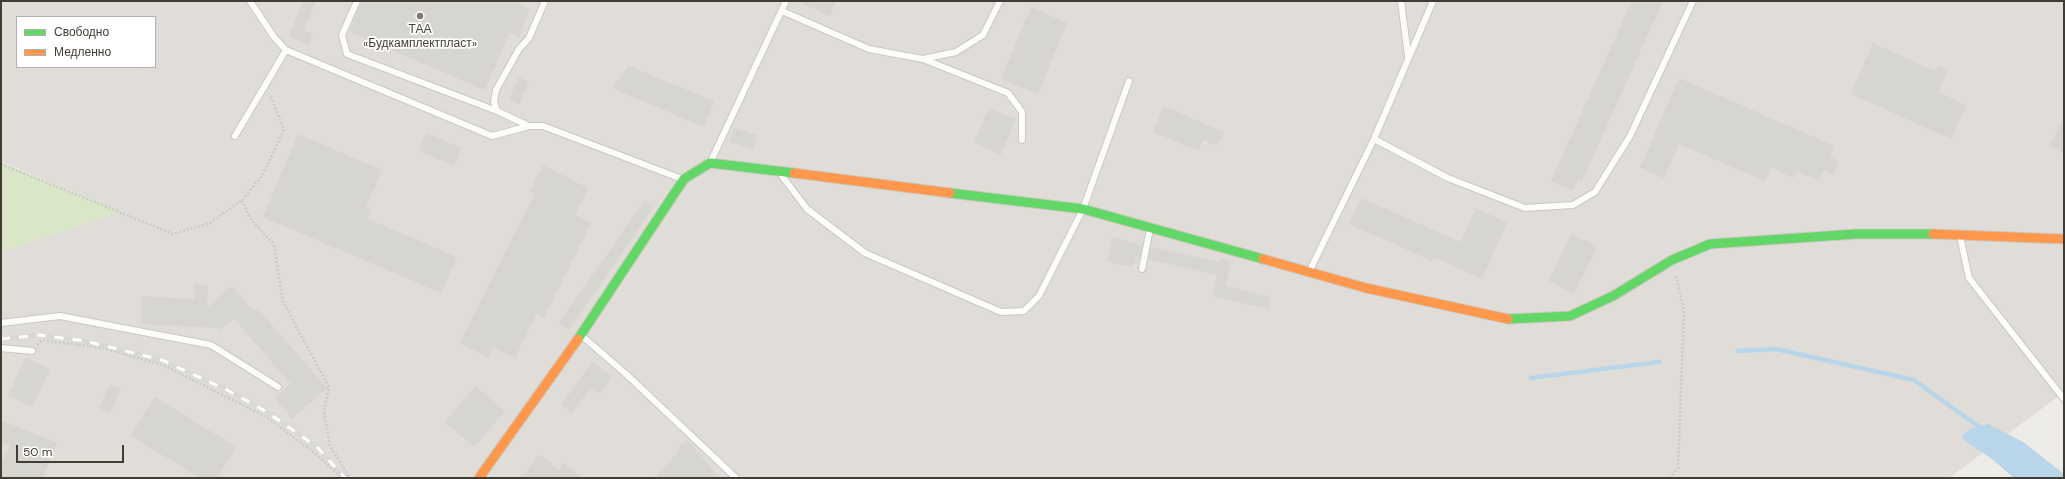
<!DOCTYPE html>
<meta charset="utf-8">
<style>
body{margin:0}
#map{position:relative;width:2065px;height:479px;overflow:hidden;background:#edece6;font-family:"DM Sans",sans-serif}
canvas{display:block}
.frame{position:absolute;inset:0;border:2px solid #423d34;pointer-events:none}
.legend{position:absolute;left:16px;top:16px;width:140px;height:52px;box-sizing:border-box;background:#fff;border:1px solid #b3b1ae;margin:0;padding:5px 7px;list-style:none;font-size:12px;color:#423d34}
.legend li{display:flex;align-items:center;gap:8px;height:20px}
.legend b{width:20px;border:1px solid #b3b1ae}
.scale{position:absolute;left:16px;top:445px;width:108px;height:18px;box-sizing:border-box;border:2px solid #423d34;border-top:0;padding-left:5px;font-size:12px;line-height:14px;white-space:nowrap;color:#423d34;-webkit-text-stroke:3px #fff;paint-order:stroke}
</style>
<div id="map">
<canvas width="2065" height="479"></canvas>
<div class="frame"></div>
<ul class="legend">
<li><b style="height:5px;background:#63d668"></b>Свободно</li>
<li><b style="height:5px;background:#ff974d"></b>Медленно</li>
</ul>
<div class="scale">50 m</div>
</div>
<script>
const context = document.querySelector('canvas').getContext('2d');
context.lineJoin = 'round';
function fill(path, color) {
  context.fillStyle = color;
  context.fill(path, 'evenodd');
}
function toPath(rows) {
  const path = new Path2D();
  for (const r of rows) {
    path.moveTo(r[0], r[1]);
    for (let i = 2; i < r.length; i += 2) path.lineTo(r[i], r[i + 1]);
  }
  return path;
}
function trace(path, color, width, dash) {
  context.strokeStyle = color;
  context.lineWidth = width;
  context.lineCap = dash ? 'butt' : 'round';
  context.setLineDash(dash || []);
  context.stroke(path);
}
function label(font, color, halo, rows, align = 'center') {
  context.font = font + ' "DM Sans",sans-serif';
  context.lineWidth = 3.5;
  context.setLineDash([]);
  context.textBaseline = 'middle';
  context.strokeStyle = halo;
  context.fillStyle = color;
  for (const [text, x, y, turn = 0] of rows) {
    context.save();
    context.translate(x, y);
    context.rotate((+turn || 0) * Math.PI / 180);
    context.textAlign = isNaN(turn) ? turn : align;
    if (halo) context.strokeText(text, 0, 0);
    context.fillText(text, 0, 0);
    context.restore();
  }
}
fill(toPath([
 [1,1,2064,1,2064,392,1949,478,1,478,1,252,119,212,1,161],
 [17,17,155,17,155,67,17,67]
]), '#e0ddd8');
fill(toPath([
 [1,162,120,212,1,252]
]), '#d9e6c7');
fill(toPath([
 [1988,424,2023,442,2064,474,2064,478,2014,478,1992,459,1965,441,1962,436,1970,429]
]), '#b9d5e9');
trace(toPath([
 [1738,351,1776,349,1914,380,1982,429],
 [1531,378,1659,362]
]), '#b9d5e9', 4.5);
fill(toPath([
 [303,1,316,1,304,30,313,34,308,45,289,36],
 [362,1,522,1,520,5,530,9,519,37,509,33,485,90,349,32],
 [796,1,836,1,830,16],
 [1632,1,1663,1,1582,181,1578,179,1573,191,1551,181],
 [1031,7,1067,23,1038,94,1001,79],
 [1873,43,1935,71,1938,65,1948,69,1938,92,1966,105,1951,139,1851,94],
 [629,66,714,101,704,127,612,88],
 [519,77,529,82,519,104,509,99],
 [1679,78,1835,146,1830,157,1839,161,1833,175,1824,171,1819,181,1797,171,1794,178,1771,168,1765,181,1679,144,1664,178,1640,168],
 [1164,106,1224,132,1217,146,1203,140,1199,151,1153,132],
 [989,108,1016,119,1001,155,974,143],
 [2064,118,2064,154,2049,146],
 [734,128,757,135,753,149,730,142],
 [426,133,462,148,454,166,419,151],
 [298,134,382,170,366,208,371,210,368,219,457,257,441,293,263,217],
 [543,165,588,188,575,215,591,223,544,317,537,313,515,358,493,347,488,357,460,343,535,194,530,191],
 [1361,198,1461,242,1476,209,1507,222,1482,279,1433,257,1432,261,1349,224],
 [645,200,654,206,569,330,559,323],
 [1571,234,1597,246,1574,294,1549,281],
 [1112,237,1142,245,1140,257,1135,257,1133,267,1107,262],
 [1151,247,1220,262,1221,258,1231,261,1226,286,1271,297,1268,309,1212,296,1217,275,1148,259],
 [195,284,208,285,207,308,232,286,254,311,257,308,327,388,292,419,275,398,291,384,234,319,220,330,218,328,141,324,142,296,194,299],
 [26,357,50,369,32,407,8,396],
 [592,362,612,376,600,394,591,387,572,413,561,405],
 [110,384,121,389,110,413,99,408],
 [475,386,505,411,474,447,445,422],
 [155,397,236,447,217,478,200,478,131,436],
 [1,420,57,443,42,478,1,478,1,467,10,445,1,441],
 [687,440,720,478,655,478,680,450,678,448],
 [540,454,559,470,564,463,582,478,521,478]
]), '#d7d5cf');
const lane = toPath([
 [250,1,274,37,286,50,492,136,529,126,543,126,682,179],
 [357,1,342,35,347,54,497,111,529,126],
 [1401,1,1408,56],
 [782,11,869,49,923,59,1008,93,1022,112,1022,140],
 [923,59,956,52,983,35,1000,1],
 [497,111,494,102,496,90,519,49,529,38,545,1],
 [235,136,286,50],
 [1374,139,1448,178,1525,208,1573,205,1595,192,1630,136,1693,1],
 [711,161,786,1],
 [782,176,807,209,865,253,1001,312,1024,311,1039,296,1083,209,1129,81],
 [1960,236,1969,278,2064,399],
 [1142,269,1150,229],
 [1310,270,1374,139,1433,1],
 [1,323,60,316,211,345,278,387],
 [582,336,626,374,736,478],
 [1,348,32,351]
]);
const fast = toPath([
 [950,193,1083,209,1263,259],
 [1508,319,1570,316,1613,296,1672,260,1710,244,1856,234,1933,234],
 [578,339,684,179,710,163,794,173]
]);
const slow = toPath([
 [794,173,950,193],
 [1933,234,2064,239],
 [1263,259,1366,288,1508,319],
 [479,478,578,339]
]);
trace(lane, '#c9c8c2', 8);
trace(fast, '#ccc9be', 11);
trace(slow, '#ccc9be', 11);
trace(toPath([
 [1,164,173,234,210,223,242,200,262,176,284,130,270,95],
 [242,200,250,218,274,245,283,302,329,387,324,412,330,446,350,478],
 [37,345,42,340,103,348,163,365,265,416,315,453,341,477,348,476],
 [1670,478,1678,468,1684,310,1676,276]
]), '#cbcac6', 2.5, [2, 2]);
trace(lane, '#fcfcfb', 6);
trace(fast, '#63d668', 9);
trace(slow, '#ff974d', 9);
const rail = toPath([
 [1,339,40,335,85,341,162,360,227,390,267,412,317,447,345,478]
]);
trace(rail, '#d8d8d7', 4.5);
trace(rail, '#fff', 3, [9]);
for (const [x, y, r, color] of [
 [420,16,4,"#7e7a72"]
]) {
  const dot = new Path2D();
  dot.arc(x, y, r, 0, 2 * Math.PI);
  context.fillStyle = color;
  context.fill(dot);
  trace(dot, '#fff', 1.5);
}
label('12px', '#423d34', '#fff', [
 ["ТАА",420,30],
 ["«Будкамплектпласт»",420,44]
]);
</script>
